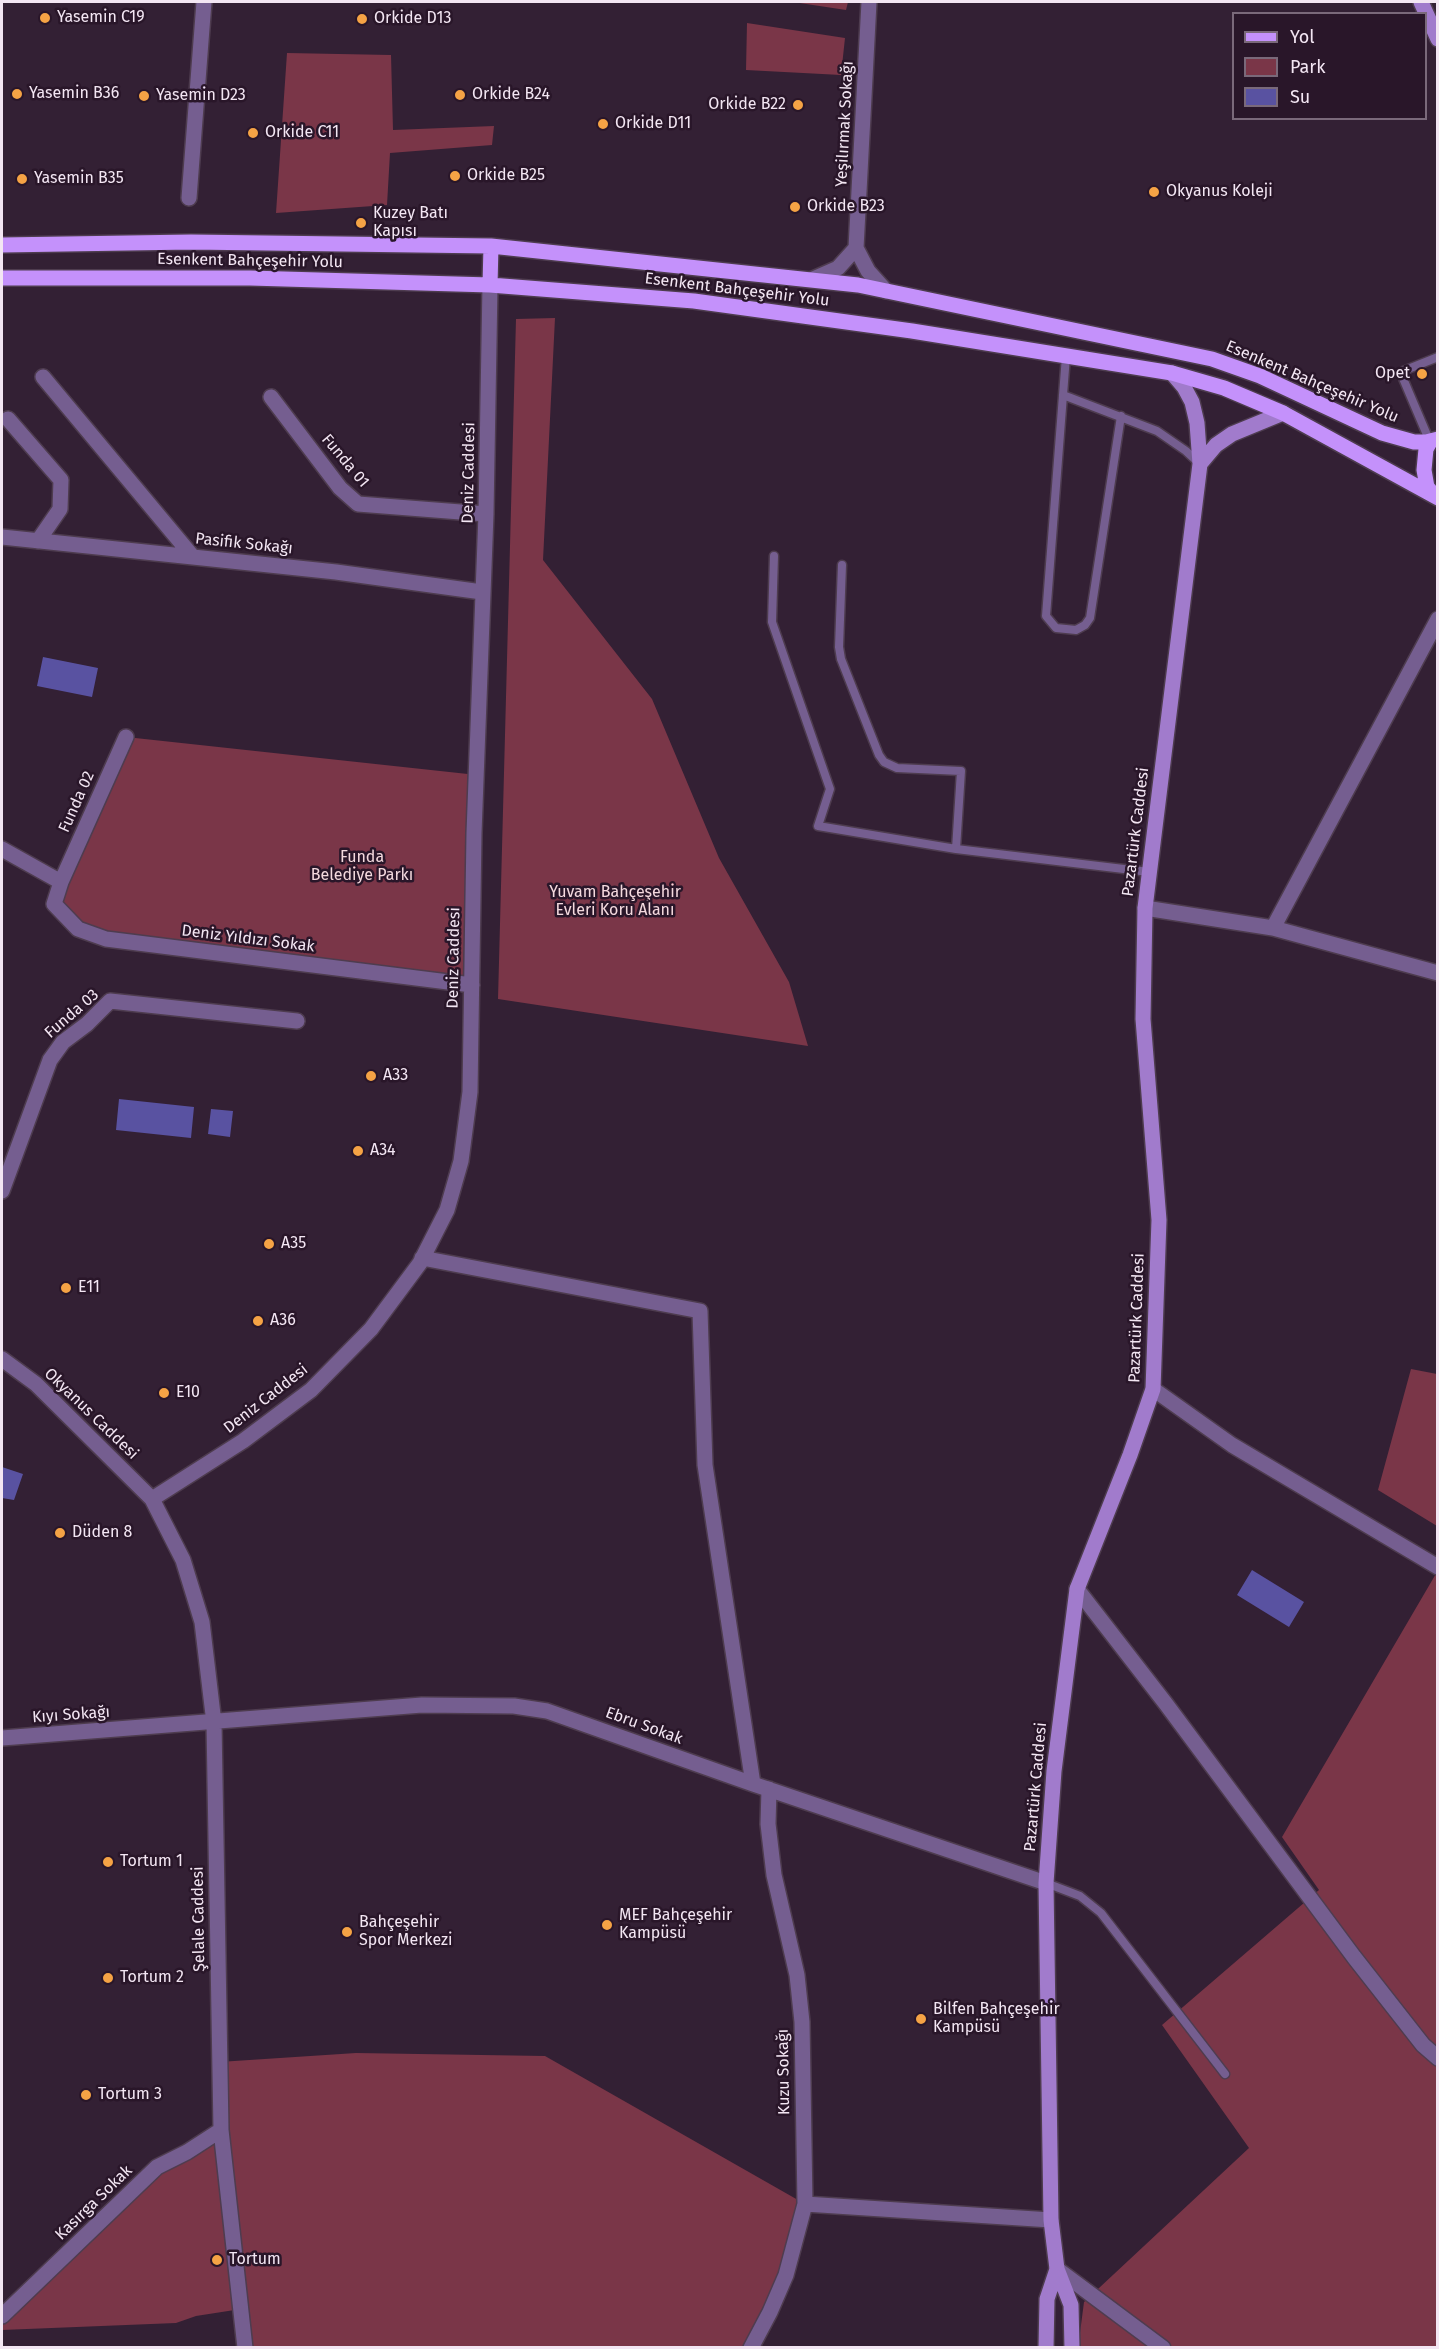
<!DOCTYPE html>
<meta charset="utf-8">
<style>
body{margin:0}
#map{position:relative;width:1439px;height:2349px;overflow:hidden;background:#332034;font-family:"Fira Sans",sans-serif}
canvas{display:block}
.frame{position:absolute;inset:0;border:3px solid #f3e6f3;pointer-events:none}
.legend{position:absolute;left:1232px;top:12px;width:195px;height:108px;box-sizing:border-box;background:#291629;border:2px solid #7a697a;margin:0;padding:8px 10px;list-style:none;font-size:18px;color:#f3e6f3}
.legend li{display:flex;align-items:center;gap:12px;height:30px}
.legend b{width:30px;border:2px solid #7a697a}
</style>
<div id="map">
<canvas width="1439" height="2349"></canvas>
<div class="frame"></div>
<ul class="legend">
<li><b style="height:8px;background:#c491fb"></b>Yol</li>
<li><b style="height:16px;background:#7a3648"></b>Park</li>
<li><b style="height:16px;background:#5952a1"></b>Su</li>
</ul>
</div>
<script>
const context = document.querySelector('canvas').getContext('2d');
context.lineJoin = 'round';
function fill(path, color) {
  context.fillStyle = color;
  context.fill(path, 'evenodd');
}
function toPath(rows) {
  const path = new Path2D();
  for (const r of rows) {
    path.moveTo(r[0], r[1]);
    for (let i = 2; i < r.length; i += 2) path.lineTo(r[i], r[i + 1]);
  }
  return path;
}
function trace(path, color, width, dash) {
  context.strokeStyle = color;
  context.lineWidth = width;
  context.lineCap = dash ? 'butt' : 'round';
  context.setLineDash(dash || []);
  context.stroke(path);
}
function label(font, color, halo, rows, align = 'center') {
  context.font = font + ' "Fira Sans",sans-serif';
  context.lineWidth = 5;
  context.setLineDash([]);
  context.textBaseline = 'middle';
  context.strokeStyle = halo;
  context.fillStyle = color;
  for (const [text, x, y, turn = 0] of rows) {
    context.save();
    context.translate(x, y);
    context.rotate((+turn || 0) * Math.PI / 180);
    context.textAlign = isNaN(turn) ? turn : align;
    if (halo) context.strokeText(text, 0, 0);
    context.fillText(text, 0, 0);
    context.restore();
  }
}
fill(toPath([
 [793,2,848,2,846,10],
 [747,23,845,38,841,75,746,70],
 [287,53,391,55,393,130,494,126,492,145,390,153,387,205,276,213],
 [555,318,543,560,652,699,719,858,789,982,808,1046,498,999,516,319],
 [126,737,477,775,472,985,106,939,54,904],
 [1411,1369,1437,1374,1437,1526,1378,1490],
 [1437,1572,1437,2347,1078,2348,1084,2302,1249,2148,1162,2025,1319,1890,1282,1837],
 [356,2053,545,2056,805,2204,751,2347,245,2347,241,2309,196,2316,176,2323,2,2330,2,2316,157,2167,221,2130,219,2062]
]), '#7a3648');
fill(toPath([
 [43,657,98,668,92,697,37,686],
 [119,1099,194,1107,191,1138,116,1130],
 [211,1109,233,1111,230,1137,208,1134],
 [2,1467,23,1474,14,1500,2,1498],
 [1252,1570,1304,1602,1289,1627,1237,1595]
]), '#5952a1');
const lane = toPath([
 [1066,356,1046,616,1056,628,1076,630,1085,625,1090,618,1121,416],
 [1063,395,1157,431,1186,451,1200,464],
 [1430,442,1402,376,1403,371,1438,357],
 [774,556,772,622,830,789,818,826,956,849,1149,872],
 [842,565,839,647,841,659,879,755,884,762,897,768,961,771,956,849],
 [1046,1883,1080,1896,1101,1913,1225,2074]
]);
const street = toPath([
 [869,2,856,248,868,271,886,291],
 [189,198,204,2],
 [813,279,838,268,856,248],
 [43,377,193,557],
 [271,397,340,488,358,504,486,514],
 [8,419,61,480,60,509,38,541],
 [2,537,336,572,482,592],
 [126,737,61,882,54,904,78,929,106,939,472,985],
 [2,849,61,882],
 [1145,908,1273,928,1438,973],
 [1273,928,1438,619],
 [2,1191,50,1060,63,1042,87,1024,110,1001,297,1021],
 [422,1258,700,1311,705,1465,753,1784],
 [2,1359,36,1384,152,1499,183,1560,202,1622,214,1723,221,2130,245,2348],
 [1153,1389,1232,1445,1438,1567],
 [152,1499,243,1441,311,1390,371,1329,420,1263,447,1210,461,1161,470,1092,474,833,486,514,490,285],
 [1077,1589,1166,1704,1354,1957,1423,2045,1438,2058],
 [2,1738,422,1705,514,1706,547,1711,753,1784,1046,1883],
 [805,2204,1051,2220],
 [1057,2269,1163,2348],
 [2,2316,157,2167,187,2152,221,2130],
 [751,2348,770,2312,786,2275,805,2204,802,2022,797,1975,774,1875,768,1824,769,1789]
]);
const secondary = toPath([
 [1421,2,1438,39],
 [1200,464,1216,445,1232,434,1283,413],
 [1046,2348,1047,2299,1057,2269],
 [1072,2348,1071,2305,1057,2269,1051,2220,1046,1883,1054,1771,1077,1589,1130,1455,1153,1389,1159,1220,1143,1019,1145,908,1200,464,1197,423,1192,402,1184,387,1172,373]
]);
const primary = toPath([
 [2,245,191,242,491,246,858,285,1212,359,1260,376,1382,433,1414,442,1426,442,1438,439],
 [2,278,250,278,490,285,694,301,912,331,1172,373,1224,388,1283,413,1438,498],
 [490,285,491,246],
 [1430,442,1426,449,1424,470,1427,487,1433,494]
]);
trace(lane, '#4e3c4f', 11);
trace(street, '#4e3c4f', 18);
trace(secondary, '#4e3c4f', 18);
trace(primary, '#4e3c4f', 18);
trace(lane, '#755e90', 8);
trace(street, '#755e90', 15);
trace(secondary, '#a17bcc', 15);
trace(primary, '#c491fb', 15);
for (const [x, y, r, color] of [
 [45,18,6,"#f5a345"],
 [362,19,6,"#f5a345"],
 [17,94,6,"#f5a345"],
 [460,95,6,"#f5a345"],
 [144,96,6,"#f5a345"],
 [798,105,6,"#f5a345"],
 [603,124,6,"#f5a345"],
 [253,133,6,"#f5a345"],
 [455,176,6,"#f5a345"],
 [22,179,6,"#f5a345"],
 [1154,192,6,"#f5a345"],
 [795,207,6,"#f5a345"],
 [361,223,6,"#f5a345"],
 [1422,374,6,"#f5a345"],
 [371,1076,6,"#f5a345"],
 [358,1151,6,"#f5a345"],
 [269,1244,6,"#f5a345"],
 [66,1288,6,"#f5a345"],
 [258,1321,6,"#f5a345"],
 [164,1393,6,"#f5a345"],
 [60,1533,6,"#f5a345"],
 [108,1862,6,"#f5a345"],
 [607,1925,6,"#f5a345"],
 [347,1932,6,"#f5a345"],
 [108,1978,6,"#f5a345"],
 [921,2019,6,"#f5a345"],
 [86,2095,6,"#f5a345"],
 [217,2260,6,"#f5a345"]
]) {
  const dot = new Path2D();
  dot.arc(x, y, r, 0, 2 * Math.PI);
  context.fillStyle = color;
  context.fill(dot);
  trace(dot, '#291629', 2);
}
label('16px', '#f3e6f3', '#291629', [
 ["Yasemin C19",57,18],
 ["Orkide D13",374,19],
 ["Yasemin B36",29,94],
 ["Orkide B24",472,95],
 ["Yasemin D23",156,96],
 ["Orkide B22",786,105,"right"],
 ["Orkide D11",615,124],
 ["Orkide C11",265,133],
 ["Orkide B25",467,176],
 ["Yasemin B35",34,179],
 ["Okyanus Koleji",1166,192],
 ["Orkide B23",807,207],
 ["Kuzey Batı",373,214],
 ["Kapısı",373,232],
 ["Opet",1410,374,"right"],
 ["A33",383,1076],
 ["A34",370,1151],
 ["A35",281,1244],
 ["E11",78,1288],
 ["A36",270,1321],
 ["E10",176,1393],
 ["Düden 8",72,1533],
 ["Tortum 1",120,1862],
 ["MEF Bahçeşehir",619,1916],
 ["Kampüsü",619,1934],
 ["Bahçeşehir",359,1923],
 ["Spor Merkezi",359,1941],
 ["Tortum 2",120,1978],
 ["Bilfen Bahçeşehir",933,2010],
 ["Kampüsü",933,2028],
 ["Tortum 3",98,2095],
 ["Tortum",229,2260]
], 'left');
label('16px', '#f3e6f3', '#291629', [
 ["Yeşilırmak Sokağı",845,124,-87],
 ["Esenkent Bahçeşehir Yolu",250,261,1],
 ["Esenkent Bahçeşehir Yolu",737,290,7],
 ["Esenkent Bahçeşehir Yolu",1312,382,23],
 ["Funda 01",345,461,50],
 ["Deniz Caddesi",469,473,-89],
 ["Pasifik Sokağı",244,544,6],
 ["Funda 02",77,802,-66],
 ["Pazartürk Caddesi",1136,832,-83],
 ["Deniz Yıldızı Sokak",248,939,7],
 ["Deniz Caddesi",454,958,-89],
 ["Funda 03",72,1014,-41],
 ["Pazartürk Caddesi",1137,1318,-88],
 ["Deniz Caddesi",266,1399,-38],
 ["Okyanus Caddesi",91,1414,44],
 ["Kıyı Sokağı",71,1715,-4],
 ["Ebru Sokak",644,1726,20],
 ["Pazartürk Caddesi",1036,1787,-85],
 ["Şelale Caddesi",199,1919,-91],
 ["Kuzu Sokağı",784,2072,-91],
 ["Kasırga Sokak",94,2203,-44]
]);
label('16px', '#f4d9de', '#291629', [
 ["Funda",362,858],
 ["Belediye Parkı",362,876],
 ["Yuvam Bahçeşehir",615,893],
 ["Evleri Koru Alanı",615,911]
]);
</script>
